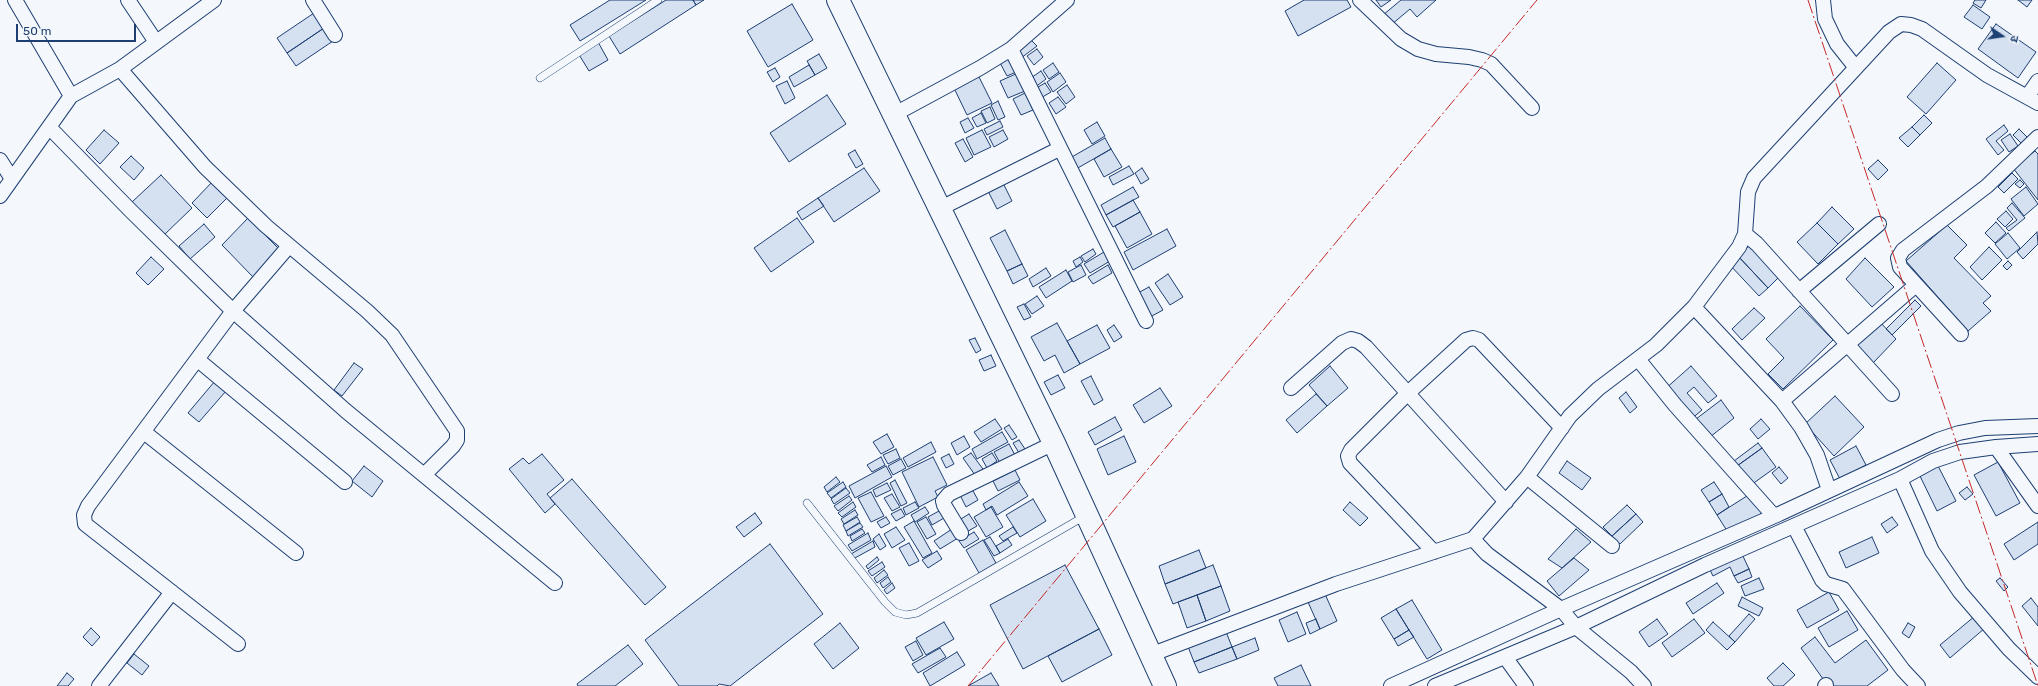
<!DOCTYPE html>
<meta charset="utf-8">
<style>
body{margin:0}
#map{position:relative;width:2038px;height:686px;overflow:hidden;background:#f4f7fb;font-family:Rubik,"Noto Sans Devanagari",sans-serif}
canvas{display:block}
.north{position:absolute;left:1982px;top:16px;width:40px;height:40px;-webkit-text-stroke:3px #f4f7fb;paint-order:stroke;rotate:103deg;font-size:11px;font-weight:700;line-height:16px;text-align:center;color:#1d3f73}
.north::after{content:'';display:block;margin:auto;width:14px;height:18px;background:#1d3f73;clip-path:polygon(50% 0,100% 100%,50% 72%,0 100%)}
.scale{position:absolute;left:16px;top:24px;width:120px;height:18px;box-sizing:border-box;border:2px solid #1d3f73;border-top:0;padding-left:5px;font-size:12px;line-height:14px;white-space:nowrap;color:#1d3f73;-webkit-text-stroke:3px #f4f7fb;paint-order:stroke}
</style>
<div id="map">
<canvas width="2038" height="686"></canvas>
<div class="north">उ</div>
<div class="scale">50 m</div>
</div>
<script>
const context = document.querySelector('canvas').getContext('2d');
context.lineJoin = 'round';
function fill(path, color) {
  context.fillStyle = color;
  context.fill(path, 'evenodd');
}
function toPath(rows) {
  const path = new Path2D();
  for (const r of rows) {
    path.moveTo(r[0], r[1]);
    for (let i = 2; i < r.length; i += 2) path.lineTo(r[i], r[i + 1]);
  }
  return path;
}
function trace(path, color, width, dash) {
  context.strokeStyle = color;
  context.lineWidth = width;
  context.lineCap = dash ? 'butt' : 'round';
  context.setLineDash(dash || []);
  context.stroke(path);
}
const building = toPath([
 [610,0,646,0,580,41,570,25,610,0],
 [666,0,693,0,696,5,620,54,609,36,666,0],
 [693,0,704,0,696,5,693,0],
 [1304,0,1347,0,1351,7,1298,36,1285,11,1304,0],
 [1376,0,1391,0,1381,7,1376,0],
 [1401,0,1436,0,1417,17,1410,9,1391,25,1383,15,1401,0],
 [1975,0,1986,0,1981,8,1973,3,1975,0],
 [2018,0,2032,0,2027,7,2018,0],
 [792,4,813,40,768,67,747,31,792,4],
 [1973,5,1990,17,1982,29,1964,17,1973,5],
 [317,11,327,26,287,53,277,38,317,11],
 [1996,24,2036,52,2018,78,1978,49,1996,24],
 [327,26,336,39,296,66,287,53,327,26],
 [1029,38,1037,46,1021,58,1014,50,1029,38],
 [598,42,608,60,589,71,578,53,598,42],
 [1037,49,1043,57,1034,65,1027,56,1037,49],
 [819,54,827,68,815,75,807,61,819,54],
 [1008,54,1016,72,1007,76,998,59,1008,54],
 [1053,63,1059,72,1049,79,1043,70,1053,63],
 [1937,63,1956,80,1926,114,1907,97,1937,63],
 [809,65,815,75,794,87,789,77,809,65],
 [775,68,780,77,773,82,767,72,775,68],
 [1041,71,1046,79,1034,88,1028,80,1041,71],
 [977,73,992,103,967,115,953,86,977,73],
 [1018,73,1025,91,1008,98,1000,81,1018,73],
 [1060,73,1066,82,1053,92,1047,82,1060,73],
 [787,81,795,98,785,104,776,86,787,81],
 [1045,83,1051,92,1039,99,1033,90,1045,83],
 [1067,85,1075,97,1066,104,1057,92,1067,85],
 [1025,93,1033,110,1021,115,1013,99,1025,93],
 [827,95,846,124,789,162,770,133,827,95],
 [1058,97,1066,107,1056,114,1049,103,1058,97],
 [998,101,1005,117,998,120,991,105,998,101],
 [990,107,995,119,987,123,981,111,990,107],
 [981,113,986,123,977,127,972,118,981,113],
 [1924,115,1932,123,1920,135,1912,127,1924,115],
 [968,118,974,128,965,133,960,122,968,118],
 [1000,121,1003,127,987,135,984,129,1000,121],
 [1097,122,1105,136,1092,144,1084,130,1097,122],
 [2004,125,2008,131,1996,141,2004,150,1998,155,1986,139,2004,125],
 [1912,127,1920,135,1908,147,1899,138,1912,127],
 [2019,129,2028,138,2022,144,2013,135,2019,129],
 [104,130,119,143,100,164,86,150,104,130],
 [982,130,991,147,974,155,966,138,982,130],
 [1003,130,1008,139,994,147,989,137,1003,130],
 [2010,134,2018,146,2009,152,2001,140,2010,134],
 [1105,138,1111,149,1076,169,1070,158,1105,138],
 [963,139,973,157,965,162,955,143,963,139],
 [1111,149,1122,167,1104,177,1094,159,1111,149],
 [855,150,863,164,856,168,848,154,855,150],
 [2035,151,2038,154,2038,200,2013,168,2035,151],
 [131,156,144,168,134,180,120,167,131,156],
 [1878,160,1888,170,1878,180,1868,169,1878,160],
 [1129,166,1134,174,1113,185,1109,177,1129,166],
 [864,168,880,191,834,222,818,198,864,168],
 [1142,168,1149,179,1141,184,1135,173,1142,168],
 [2012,173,2018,179,2004,193,1998,187,2012,173],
 [161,175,192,208,164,235,132,202,161,175],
 [215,179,230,195,207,218,192,203,215,179],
 [2020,180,2024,184,2020,188,2015,184,2020,180],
 [1002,181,1012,201,997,209,987,189,1002,181],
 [1133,187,1139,197,1106,215,1101,205,1133,187],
 [2026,187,2038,204,2024,216,2011,199,2026,187],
 [818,198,824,206,802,220,797,212,818,198],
 [1133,200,1140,212,1113,227,1106,215,1133,200],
 [2012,203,2025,218,2009,231,2006,228,2017,220,2007,208,2012,203],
 [1832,207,1854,229,1838,244,1817,223,1832,207],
 [2006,211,2013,219,2005,227,1997,219,2006,211],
 [1140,212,1152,234,1127,248,1115,226,1140,212],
 [248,218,280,250,253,277,222,245,248,218],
 [797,218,814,242,771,272,754,248,797,218],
 [1996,222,2006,233,1995,243,1985,233,1996,222],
 [1817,223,1838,244,1818,264,1797,242,1817,223],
 [204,224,215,237,190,259,179,246,204,224],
 [1947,225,1967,245,1954,258,1991,296,1983,303,1991,311,1968,331,1906,261,1947,225],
 [1167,229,1176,246,1133,270,1124,252,1167,229],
 [1005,230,1022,264,1007,271,990,238,1005,230],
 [2037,232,2038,244,2023,259,2017,252,2037,232],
 [2008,233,2020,248,2007,259,1995,244,2008,233],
 [1750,245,1779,277,1768,288,1738,256,1750,245],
 [1989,247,2002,260,1982,280,1970,267,1989,247],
 [1093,249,1096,254,1085,262,1081,256,1093,249],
 [1104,252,1110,261,1090,273,1084,264,1104,252],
 [1738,256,1768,288,1759,296,1729,264,1738,256],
 [151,257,164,269,148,285,136,273,151,257],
 [1080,257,1083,262,1076,267,1073,261,1080,257],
 [1865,258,1894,287,1872,307,1846,279,1865,258],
 [2008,261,2012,265,2007,270,2003,266,2008,261],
 [1022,264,1028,276,1013,284,1007,271,1022,264],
 [1081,265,1086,275,1073,282,1068,272,1081,265],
 [1108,265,1112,273,1093,284,1088,277,1108,265],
 [1046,268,1051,276,1033,287,1029,279,1046,268],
 [1066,270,1072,281,1046,298,1039,287,1066,270],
 [1168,274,1183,297,1170,305,1155,283,1168,274],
 [1149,287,1163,310,1150,317,1136,294,1149,287],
 [1037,296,1044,306,1032,314,1025,304,1037,296],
 [1915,300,1921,306,1892,335,1886,329,1915,300],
 [1024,304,1031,317,1024,320,1017,307,1024,304],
 [1800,306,1833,340,1783,389,1768,374,1784,358,1766,339,1800,306],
 [1754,308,1765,318,1742,340,1732,329,1754,308],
 [1879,321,1896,339,1873,363,1854,342,1879,321],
 [1057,323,1080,364,1064,373,1055,355,1044,361,1031,337,1057,323],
 [1097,325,1110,348,1080,364,1067,341,1097,325],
 [1114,325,1122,337,1114,342,1107,330,1114,325],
 [975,338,981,350,976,353,969,340,975,338],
 [991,355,996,366,984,371,979,360,991,355],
 [354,363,363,369,342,396,334,390,354,363],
 [1330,366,1348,388,1327,406,1309,385,1330,366],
 [1691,366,1717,396,1708,403,1694,387,1687,393,1702,410,1690,420,1664,390,1691,366],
 [1058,375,1065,388,1051,395,1044,382,1058,375],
 [1091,376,1103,400,1094,405,1081,381,1091,376],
 [215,381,226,391,199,422,188,413,215,381],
 [1160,388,1172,406,1144,423,1133,405,1160,388],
 [1626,392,1637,407,1630,413,1619,398,1626,392],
 [1316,394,1327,406,1297,433,1286,420,1316,394],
 [1835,396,1864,427,1834,456,1805,424,1835,396],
 [1721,400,1734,418,1710,437,1696,419,1721,400],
 [1115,417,1122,430,1095,445,1088,432,1115,417],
 [995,419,1002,429,981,442,974,432,995,419],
 [1761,419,1770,429,1758,439,1750,429,1761,419],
 [1009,425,1017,437,1012,440,1004,428,1009,425],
 [1002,432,1008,442,977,459,972,449,1002,432],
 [887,434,894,447,881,454,873,442,887,434],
 [964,436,970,447,957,455,951,443,964,436],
 [1124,436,1136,462,1108,475,1097,449,1124,436],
 [1019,440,1025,449,1019,453,1013,443,1019,440],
 [931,442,936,452,908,467,903,458,931,442],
 [1758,443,1762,448,1737,466,1734,461,1758,443],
 [1009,444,1015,455,1000,463,994,452,1009,444],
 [1856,446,1866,465,1840,479,1830,460,1856,446],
 [1762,448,1776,467,1751,485,1737,466,1762,448],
 [896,449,900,458,888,464,883,455,896,449],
 [971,453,983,469,975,475,963,458,971,453],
 [992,453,997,461,987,468,982,459,992,453],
 [542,454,564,480,547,494,555,504,545,513,509,469,523,458,529,464,542,454],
 [949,454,954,464,946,468,941,458,949,454],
 [881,457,885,465,872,472,867,465,881,457],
 [933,457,947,485,935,491,938,497,919,507,902,472,933,457],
 [901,459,906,468,893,475,888,466,901,459],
 [1567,461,1591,478,1582,490,1559,473,1567,461],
 [1998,462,2020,503,1996,516,1974,475,1998,462],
 [1937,464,1956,501,1937,511,1919,474,1937,464],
 [364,466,383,481,372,497,352,481,364,466],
 [886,466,892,477,855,498,849,486,886,466],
 [1779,467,1788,478,1781,484,1772,473,1779,467],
 [1015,470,1020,480,998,491,993,481,1015,470],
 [836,477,840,482,827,492,824,487,836,477],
 [572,479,666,587,645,605,550,498,572,479],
 [895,480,907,503,901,506,890,483,895,480],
 [843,482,846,487,831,498,827,493,843,482],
 [1019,482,1028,496,997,515,992,506,986,510,983,504,1019,482],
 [1714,482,1722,494,1709,502,1701,490,1714,482],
 [887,483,891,490,876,497,873,490,887,483],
 [1967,487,1973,494,1965,500,1959,493,1967,487],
 [846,488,850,493,834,504,831,499,846,488],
 [972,489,978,500,966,507,960,495,972,489],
 [871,492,884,516,871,522,858,498,871,492],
 [892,494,900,507,892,511,884,498,892,494],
 [1722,494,1729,507,1717,515,1709,502,1722,494],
 [1750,494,1762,513,1729,534,1717,515,1750,494],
 [849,496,852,500,838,511,834,506,849,496],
 [1033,499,1046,521,1020,537,1006,515,1033,499],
 [853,502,856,507,842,517,838,513,853,502],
 [915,502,919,508,906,515,903,508,915,502],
 [1350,502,1368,518,1360,526,1343,510,1350,502],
 [1627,505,1636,514,1612,536,1603,527,1627,505],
 [925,507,929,513,915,522,911,515,925,507],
 [991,507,1003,527,986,537,974,517,991,507],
 [901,509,905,516,896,521,891,514,901,509],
 [855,510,858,515,844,524,841,519,855,510],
 [939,511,944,518,932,525,928,517,939,511],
 [755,513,762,523,744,537,736,527,755,513],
 [969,514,977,526,963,534,956,522,969,514],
 [1636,514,1643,522,1620,544,1612,536,1636,514],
 [857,517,860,522,846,531,843,525,857,517],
 [886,517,890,523,881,528,877,522,886,517],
 [926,517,936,534,927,539,917,522,926,517],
 [1892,517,1898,525,1887,533,1881,524,1892,517],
 [914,521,932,553,923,558,904,527,914,521],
 [2038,522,2038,544,2014,560,2004,544,2038,522],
 [860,523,863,527,848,536,846,531,860,523],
 [896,527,905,540,892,548,884,534,896,527],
 [1013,527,1017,533,1003,541,999,536,1013,527],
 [862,529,865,533,852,541,850,536,862,529],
 [952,529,958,538,940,549,934,541,952,529],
 [1576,529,1591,542,1562,568,1548,559,1576,529],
 [974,532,979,539,964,548,959,541,974,532],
 [868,533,871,540,852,551,848,545,868,533],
 [879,534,886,546,880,550,873,539,879,534],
 [990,537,1000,553,994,556,984,540,990,537],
 [1872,537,1879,553,1846,568,1839,552,1872,537],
 [1008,539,1012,545,1000,553,996,546,1008,539],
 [983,540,996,563,979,573,966,550,983,540],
 [873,541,875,547,853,559,851,554,873,541],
 [909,543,919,561,909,566,899,548,909,543],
 [770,544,823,614,730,686,719,684,717,686,679,686,645,640,770,544],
 [1199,550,1206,568,1165,584,1159,566,1199,550],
 [937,551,942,559,928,568,922,560,937,551],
 [1742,554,1749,569,1734,576,1730,567,1713,576,1710,570,1742,554],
 [877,557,879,560,868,569,866,566,877,557],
 [1574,558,1589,570,1559,596,1547,581,1574,558],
 [882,562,885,567,872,576,868,571,882,562],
 [1065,565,1099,629,1023,669,990,605,1065,565],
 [1213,565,1221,586,1173,604,1165,584,1213,565],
 [1749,569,1752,577,1738,583,1734,576,1749,569],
 [884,570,888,575,877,583,874,578,884,570],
 [888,577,891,582,883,588,880,583,888,577],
 [1759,578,1764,589,1745,596,1741,586,1759,578],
 [2000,578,2008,587,2004,591,1996,581,2000,578],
 [892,583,895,588,887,594,884,590,892,583],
 [1717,583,1724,593,1693,614,1686,603,1717,583],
 [1221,586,1230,611,1206,621,1197,595,1221,586],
 [1829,592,1839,610,1807,628,1797,610,1829,592],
 [1325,594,1337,621,1320,629,1308,602,1325,594],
 [1197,595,1206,621,1187,628,1178,602,1197,595],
 [1742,597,1763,608,1759,616,1738,606,1742,597],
 [2031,598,2038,607,2038,626,2022,606,2031,598],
 [1412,600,1442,650,1427,659,1396,609,1412,600],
 [1396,609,1409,630,1394,639,1381,618,1396,609],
 [1847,611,1858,630,1829,647,1818,628,1847,611],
 [1297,612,1306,634,1288,642,1279,620,1297,612],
 [1749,614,1755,619,1735,642,1729,636,1749,614],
 [1975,616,1985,628,1950,658,1940,645,1975,616],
 [1316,619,1320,629,1310,634,1306,623,1316,619],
 [1657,619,1668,634,1649,647,1639,632,1657,619],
 [1694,619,1705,633,1672,657,1662,643,1694,619],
 [944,622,954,639,926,655,916,638,944,622],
 [1713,622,1735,642,1727,650,1706,630,1713,622],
 [840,623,859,648,833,669,814,644,840,623],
 [1908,623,1915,627,1909,638,1902,633,1908,623],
 [91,628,100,637,92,646,83,637,91,628],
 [1099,629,1112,655,1062,682,1048,656,1099,629],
 [1225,629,1232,647,1194,662,1187,644,1225,629],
 [1409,630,1414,637,1398,646,1394,639,1409,630],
 [1815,637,1835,663,1866,640,1888,670,1867,686,1828,686,1801,648,1815,637],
 [1255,638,1259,650,1237,659,1232,647,1255,638],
 [916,641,923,655,913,661,905,647,916,641],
 [628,645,643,664,615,686,578,686,577,684,628,645],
 [1232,647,1237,659,1199,673,1194,662,1232,647],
 [940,648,946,657,918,673,912,664,940,648],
 [957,652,965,665,930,686,923,673,957,652],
 [134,654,149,666,142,675,127,663,134,654],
 [1783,663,1795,675,1783,686,1774,686,1767,678,1783,663],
 [1301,665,1311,686,1278,686,1274,678,1301,665],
 [67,673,74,679,68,686,57,686,67,673],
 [991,673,999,686,968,686,991,673]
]);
fill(building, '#d5e0f0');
trace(building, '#1d3f73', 1);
const lane = toPath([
 [540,78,658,0],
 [807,503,885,602,895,612,906,615,917,613,1085,516]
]);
const street = toPath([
 [15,0,71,96],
 [128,0,156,42],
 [313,0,335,35],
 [1360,0,1401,39,1418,49,1436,54,1469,57,1482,60,1491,64,1532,108],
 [1823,0,1825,19,1837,44,1856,68],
 [1011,49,1146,321],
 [120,69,205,167,266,226,367,311,392,335,457,431,457,440,453,446,424,475],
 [2027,97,2038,81],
 [893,115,980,68,1011,49,1067,0],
 [49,127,131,211,233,311,346,411,555,583],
 [0,160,12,179],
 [0,196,71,96,120,69,214,0],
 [939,209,1059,149],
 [1745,234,1757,244,1892,394],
 [1799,291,1879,224],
 [1694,307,1782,401,1801,427,1817,455,1829,490],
 [1961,334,1900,267,1898,258,1903,250,1987,186,2038,137],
 [1638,359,1675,405,1774,516],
 [198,360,345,482],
 [1291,388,1342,343,1351,339,1358,341,1366,347,1506,502],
 [1782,401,1916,285],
 [144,432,296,553],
 [1996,447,2038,506],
 [1527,477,1612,546],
 [1900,479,1932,551,1960,592,2009,649,2038,677],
 [1794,526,1822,580,1826,584,1843,589,1903,670,1918,686],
 [961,533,944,505,943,501,949,494,1054,443],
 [1473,539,1487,554,1561,609,1576,627,1631,672,1644,686],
 [1434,552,1350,463,1348,456,1351,450,1408,393,1466,340,1473,338,1479,340,1562,428],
 [238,644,85,524,84,515,88,506,233,311,289,246],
 [1150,655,1336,584,1473,539,1527,477,1570,416,1598,389,1656,345,1694,307,1739,247,1745,234,1748,192,1754,178,1889,32,1901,24,1911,25,1922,29,1987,75,2038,103],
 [1505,657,1526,686],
 [99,686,172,592],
 [1391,686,1561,609,1779,514,1938,440,1959,433,1985,428,2038,426],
 [1435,686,1576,627,1705,565,1900,479,1933,461,1960,452,1996,447,2038,444],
 [1825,686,1826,685]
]);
const highway = toPath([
 [838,0,1054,443,1165,686]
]);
trace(lane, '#1d3f73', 8);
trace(street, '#1d3f73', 16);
trace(highway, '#1d3f73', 24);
trace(lane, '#f4f7fb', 7);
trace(street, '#f4f7fb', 14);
trace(highway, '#f4f7fb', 22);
trace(toPath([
 [1808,0,2038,686],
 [968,686,1537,0]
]), '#c62828', 1, [14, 3, 2, 3]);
</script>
